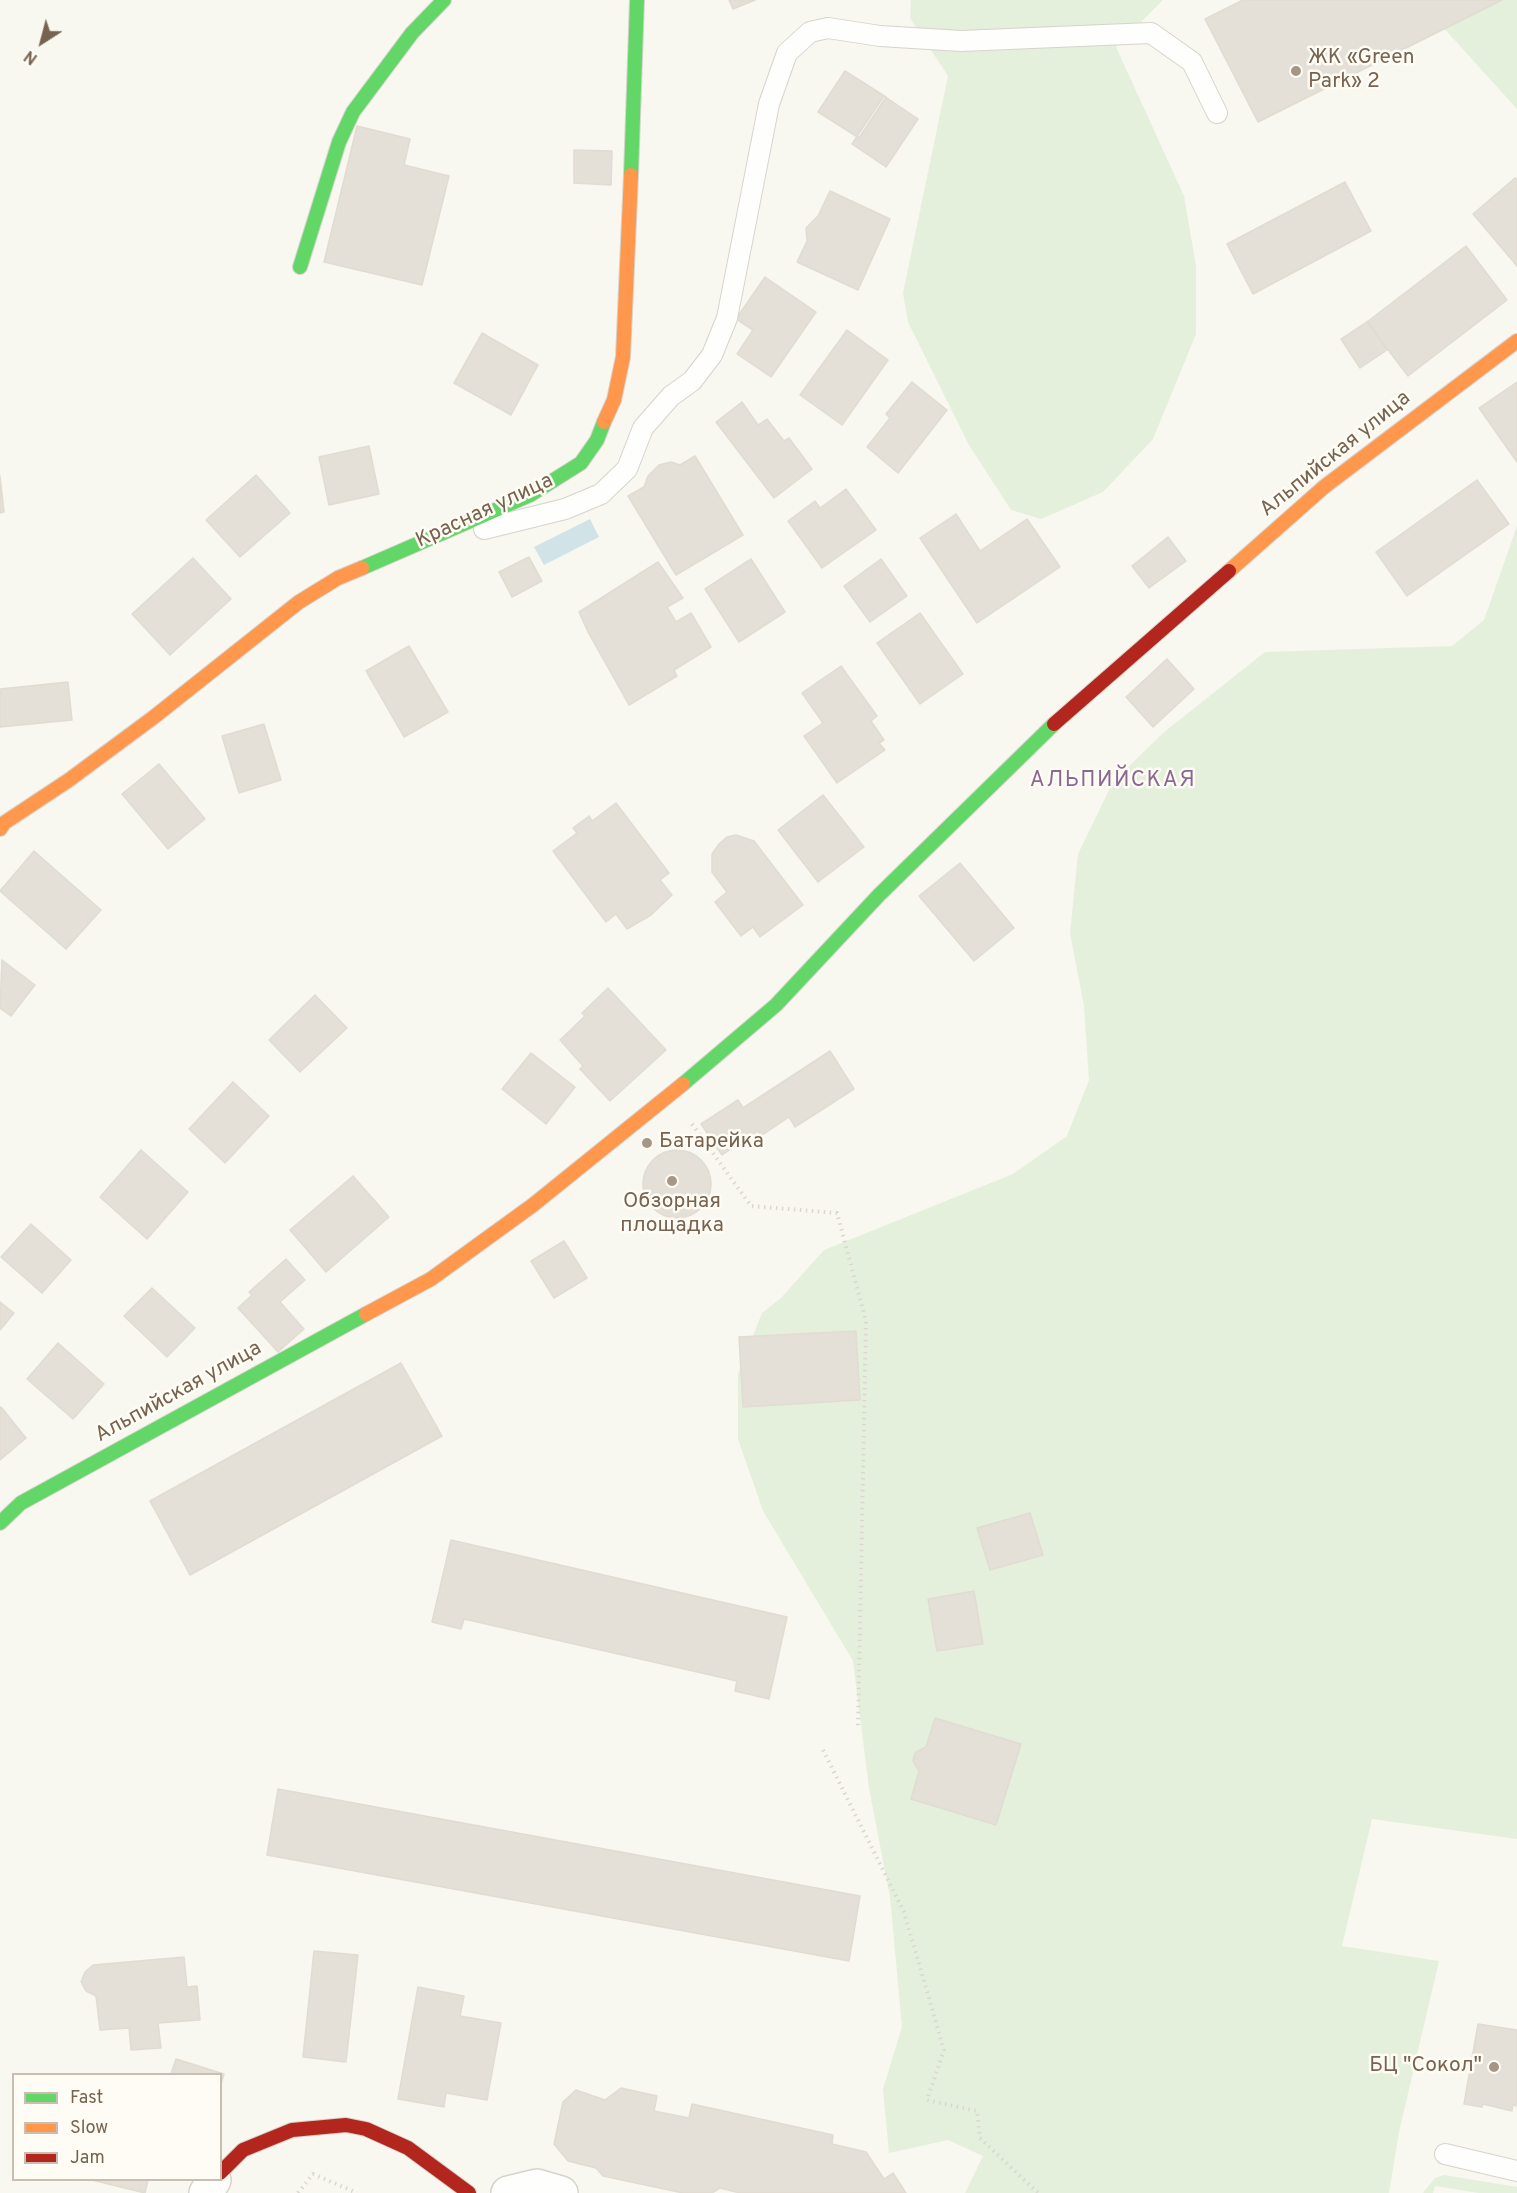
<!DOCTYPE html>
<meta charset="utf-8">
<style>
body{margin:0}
#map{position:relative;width:1517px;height:2193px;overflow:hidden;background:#f8f7f0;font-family:Overpass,sans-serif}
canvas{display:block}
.legend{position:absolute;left:12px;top:2073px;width:210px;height:108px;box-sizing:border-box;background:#fefcf4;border:2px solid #c8bfb2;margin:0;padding:8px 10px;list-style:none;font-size:18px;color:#776350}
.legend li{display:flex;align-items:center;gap:12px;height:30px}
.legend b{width:30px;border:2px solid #c8bfb2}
.north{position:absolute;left:12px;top:12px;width:60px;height:60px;-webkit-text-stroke:4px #fefcf4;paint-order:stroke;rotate:216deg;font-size:16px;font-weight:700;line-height:24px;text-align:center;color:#776350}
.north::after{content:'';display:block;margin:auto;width:21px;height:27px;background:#776350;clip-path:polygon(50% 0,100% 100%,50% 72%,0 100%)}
</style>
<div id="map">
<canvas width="1517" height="2193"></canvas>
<ul class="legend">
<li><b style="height:8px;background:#63d668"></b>Fast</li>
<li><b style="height:8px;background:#ff974d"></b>Slow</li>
<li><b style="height:8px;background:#b3261e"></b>Jam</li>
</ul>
<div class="north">N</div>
</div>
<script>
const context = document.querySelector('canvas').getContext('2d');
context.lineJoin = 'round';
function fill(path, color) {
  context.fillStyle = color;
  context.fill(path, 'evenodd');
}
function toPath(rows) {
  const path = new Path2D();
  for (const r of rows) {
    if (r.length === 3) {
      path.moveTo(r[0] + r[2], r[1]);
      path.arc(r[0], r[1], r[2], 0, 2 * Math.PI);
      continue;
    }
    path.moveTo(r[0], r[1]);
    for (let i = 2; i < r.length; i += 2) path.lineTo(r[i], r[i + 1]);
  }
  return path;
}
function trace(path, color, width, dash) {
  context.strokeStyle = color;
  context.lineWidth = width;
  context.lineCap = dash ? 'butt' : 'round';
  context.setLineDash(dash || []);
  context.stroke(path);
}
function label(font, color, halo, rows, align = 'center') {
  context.font = font + ' Overpass,sans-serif';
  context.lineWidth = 5;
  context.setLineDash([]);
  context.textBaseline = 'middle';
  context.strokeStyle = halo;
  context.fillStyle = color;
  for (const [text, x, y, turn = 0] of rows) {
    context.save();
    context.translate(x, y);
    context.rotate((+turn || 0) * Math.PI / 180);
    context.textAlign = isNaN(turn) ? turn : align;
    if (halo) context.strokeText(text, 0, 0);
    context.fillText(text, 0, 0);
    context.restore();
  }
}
fill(toPath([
 [911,0,1163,0,1116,47,1184,196,1196,266,1196,334,1153,439,1103,492,1041,519,1011,510,969,445,908,322,903,293,948,76,910,18],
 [1413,0,1517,0,1517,109,1432,15],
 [1517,526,1517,1839,1372,1819,1342,1946,1439,1961,1399,2132,1389,2193,965,2193,983,2156,948,2140,889,2153,883,2089,902,2027,890,1897,869,1788,853,1661,763,1511,738,1439,738,1374,762,1313,781,1298,824,1250,1013,1174,1067,1136,1089,1080,1084,1006,1070,933,1078,854,1113,782,1163,733,1265,652,1452,646,1484,620],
 [1444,2175,1517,2187,1517,2193,1479,2193,1435,2186,1433,2193,1423,2193,1435,2178]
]), '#e4f0dc');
fill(toPath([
 [590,519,599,537,544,565,534,547]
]), '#d2e3e8');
const building = toPath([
 [729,0,755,0,733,9,729,0],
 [1243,0,1502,0,1258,122,1205,19,1243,0],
 [845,71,886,97,859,138,818,112,845,71],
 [884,96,918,119,886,167,852,144,884,96],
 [357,126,410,139,404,165,449,176,422,285,324,262,357,126],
 [574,150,612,151,611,185,574,183,574,150],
 [1515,178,1517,180,1517,266,1473,214,1515,178],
 [1345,182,1371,231,1253,294,1227,244,1345,182],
 [830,191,890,219,858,290,797,262,807,241,806,228,818,216,830,191],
 [1466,246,1507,300,1408,376,1367,322,1466,246],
 [765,277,816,312,771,377,737,354,753,330,736,319,765,277],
 [1368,321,1387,350,1360,368,1341,339,1368,321],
 [847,330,888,360,842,425,800,395,847,330],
 [482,333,538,365,511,415,454,383,482,333],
 [912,382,947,410,898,473,867,447,890,418,886,414,912,382],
 [1517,382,1517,462,1479,408,1517,382],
 [742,402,758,425,767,419,784,441,789,438,812,469,774,498,716,422,742,402],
 [369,446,379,494,329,505,319,457,369,446],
 [695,456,743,535,676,575,628,496,644,487,648,476,659,465,671,462,680,465,695,456],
 [256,475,290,513,240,557,206,520,256,475],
 [0,476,4,512,0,513,0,476],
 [1477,480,1509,524,1407,596,1376,552,1477,480],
 [846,489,876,530,822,568,788,521,815,501,820,508,846,489],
 [956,514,980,551,1027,519,1060,567,977,623,920,538,956,514],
 [1168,537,1186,561,1149,588,1132,566,1168,537],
 [529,557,542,581,512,597,499,572,529,557],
 [193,558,231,599,170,655,132,614,193,558],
 [751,559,785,612,739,642,705,589,751,559],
 [881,559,907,596,870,622,844,586,881,559],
 [658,562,683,598,667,607,676,622,691,613,711,647,674,670,677,676,629,705,588,632,579,612,658,562],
 [920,613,963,674,920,704,877,643,920,613],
 [409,646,448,712,404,737,366,671,409,646],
 [1167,659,1194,689,1153,727,1126,697,1167,659],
 [841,666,877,716,871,721,884,740,879,743,885,750,837,783,804,736,823,723,802,693,841,666],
 [68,682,72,720,0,727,0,689,68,682],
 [264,724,281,780,239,793,222,736,264,724],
 [159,764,205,819,168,849,122,794,159,764],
 [823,795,864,847,818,882,778,830,823,795],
 [616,803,669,873,660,880,672,895,651,915,627,929,616,914,606,922,553,851,577,833,573,828,589,816,592,821,616,803],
 [736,835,754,841,803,905,760,937,753,927,741,936,715,902,727,892,712,872,712,854,719,844,727,837,736,835],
 [34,851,101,910,66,949,0,891,34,851],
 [960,863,1014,928,974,961,919,896,960,863],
 [2,960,35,985,11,1016,0,1008,2,960],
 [608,988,666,1050,610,1101,580,1069,583,1066,560,1040,585,1016,582,1013,608,988],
 [315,995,347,1028,300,1072,269,1040,315,995],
 [830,1051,854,1089,795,1127,789,1117,761,1136,758,1131,722,1155,701,1124,738,1100,743,1108,830,1051],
 [531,1053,575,1087,546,1124,502,1089,531,1053],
 [233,1082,269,1116,225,1163,189,1129,233,1082],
 [677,1184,34],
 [141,1150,188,1192,147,1239,100,1197,141,1150],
 [353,1176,389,1217,326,1272,290,1230,353,1176],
 [31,1224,71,1260,42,1293,1,1257,31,1224],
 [564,1241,587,1278,554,1298,531,1261,564,1241],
 [286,1259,305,1280,280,1302,304,1329,278,1352,238,1308,252,1295,249,1292,286,1259],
 [152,1288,195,1328,167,1357,124,1316,152,1288],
 [0,1302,14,1313,0,1330,0,1302],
 [856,1331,860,1400,743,1407,739,1337,856,1331],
 [58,1343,104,1384,73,1419,27,1379,58,1343],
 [401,1363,442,1436,190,1575,150,1501,401,1363],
 [1,1407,26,1438,0,1460,0,1408,1,1407],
 [1030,1513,1043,1555,990,1570,977,1528,1030,1513],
 [451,1540,787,1617,769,1699,735,1691,737,1681,464,1619,461,1629,432,1622,451,1540],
 [974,1591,983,1644,937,1651,928,1599,974,1591],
 [935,1718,1021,1744,996,1825,911,1799,919,1771,913,1761,914,1756,916,1752,926,1747,935,1718],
 [278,1789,860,1896,849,1961,267,1855,278,1789],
 [314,1951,358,1955,346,2062,303,2057,314,1951],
 [184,1957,187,1987,197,1986,200,2020,158,2023,161,2048,131,2050,129,2028,100,2030,96,1996,86,1991,81,1982,85,1972,93,1965,184,1957],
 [418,1987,464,1996,460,2016,501,2023,487,2100,446,2093,444,2107,398,2099,418,1987],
 [1478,2024,1517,2030,1517,2106,1513,2105,1512,2111,1483,2104,1482,2107,1464,2104,1478,2024],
 [176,2059,224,2074,220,2087,220,2074,171,2074,176,2059],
 [621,2088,657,2096,654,2111,689,2118,692,2104,833,2135,832,2144,866,2152,884,2179,893,2173,906,2193,740,2193,720,2188,712,2193,683,2193,603,2176,596,2168,568,2161,554,2144,563,2102,576,2090,605,2100,621,2088],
 [92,2180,148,2180,145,2193,92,2180]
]);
fill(building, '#e4dfd7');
trace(building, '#e1dcd2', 1.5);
const lane = toPath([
 [484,529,565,509,601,494,627,469,643,428,671,396,692,381,712,355,727,318,769,104,787,53,810,32,828,28,880,36,961,41,1151,33,1192,62,1217,113],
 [1445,2154,1517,2171]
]);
const street = toPath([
 [206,2193,214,2180],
 [508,2193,537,2186,561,2193]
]);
const fast = toPath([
 [631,175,637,0],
 [300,267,339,142,353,112,412,33,444,0],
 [362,568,530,495,581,463,597,440,604,422],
 [683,1084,776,1005,879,895,1054,724],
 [0,1523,21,1503,366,1314]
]);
const slow = toPath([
 [604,422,614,400,623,357,631,175],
 [1229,571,1324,487,1517,341],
 [0,829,4,823,69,780,154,717,299,602,338,578,362,568],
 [366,1314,431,1279,533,1205,683,1084]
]);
const jam = toPath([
 [1054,724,1229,571],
 [220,2173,243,2150,292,2130,346,2125,366,2129,408,2148,469,2193]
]);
trace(lane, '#d7d3cd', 22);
trace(street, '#d7d3cd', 36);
trace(fast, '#d7d3cd', 16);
trace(slow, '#d7d3cd', 16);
trace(jam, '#d7d3cd', 16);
trace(toPath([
 [692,1124,751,1206,837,1213,866,1321,858,1727],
 [823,1750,904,1912,944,2050,927,2100,977,2111,980,2138,1038,2193],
 [298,2193,313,2174,357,2193]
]), '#dbd7d0', 4, [1.5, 4.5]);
trace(lane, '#fefefd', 20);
trace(street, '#fefefd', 33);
trace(fast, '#63d668', 14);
trace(slow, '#ff974d', 14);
trace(jam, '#b3261e', 14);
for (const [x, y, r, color] of [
 [1296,71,6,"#a49788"],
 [647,1143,6,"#a49788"],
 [672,1181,6,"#a49788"],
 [1494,2067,6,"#a49788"]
]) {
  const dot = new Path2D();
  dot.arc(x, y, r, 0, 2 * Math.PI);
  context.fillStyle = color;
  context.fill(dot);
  trace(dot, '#fefcf4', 2);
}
label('21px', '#776350', '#fefcf4', [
 ["ЖК «Green",1308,59],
 ["Park» 2",1308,83],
 ["Батарейка",659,1143],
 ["Обзорная",672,1203,"center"],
 ["площадка",672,1227,"center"],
 ["БЦ \"Сокол\"",1482,2067,"right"]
], 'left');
label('21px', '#776350', '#fefcf4', [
 ["Альпийская улица",1336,455,-39],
 ["Красная улица",485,512,-25],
 ["Альпийская улица",179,1393,-29]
]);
context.letterSpacing = '1.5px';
label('22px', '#8a6892', '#fefcf4', [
 ["АЛЬПИЙСКАЯ",1113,782]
]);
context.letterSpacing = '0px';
</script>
